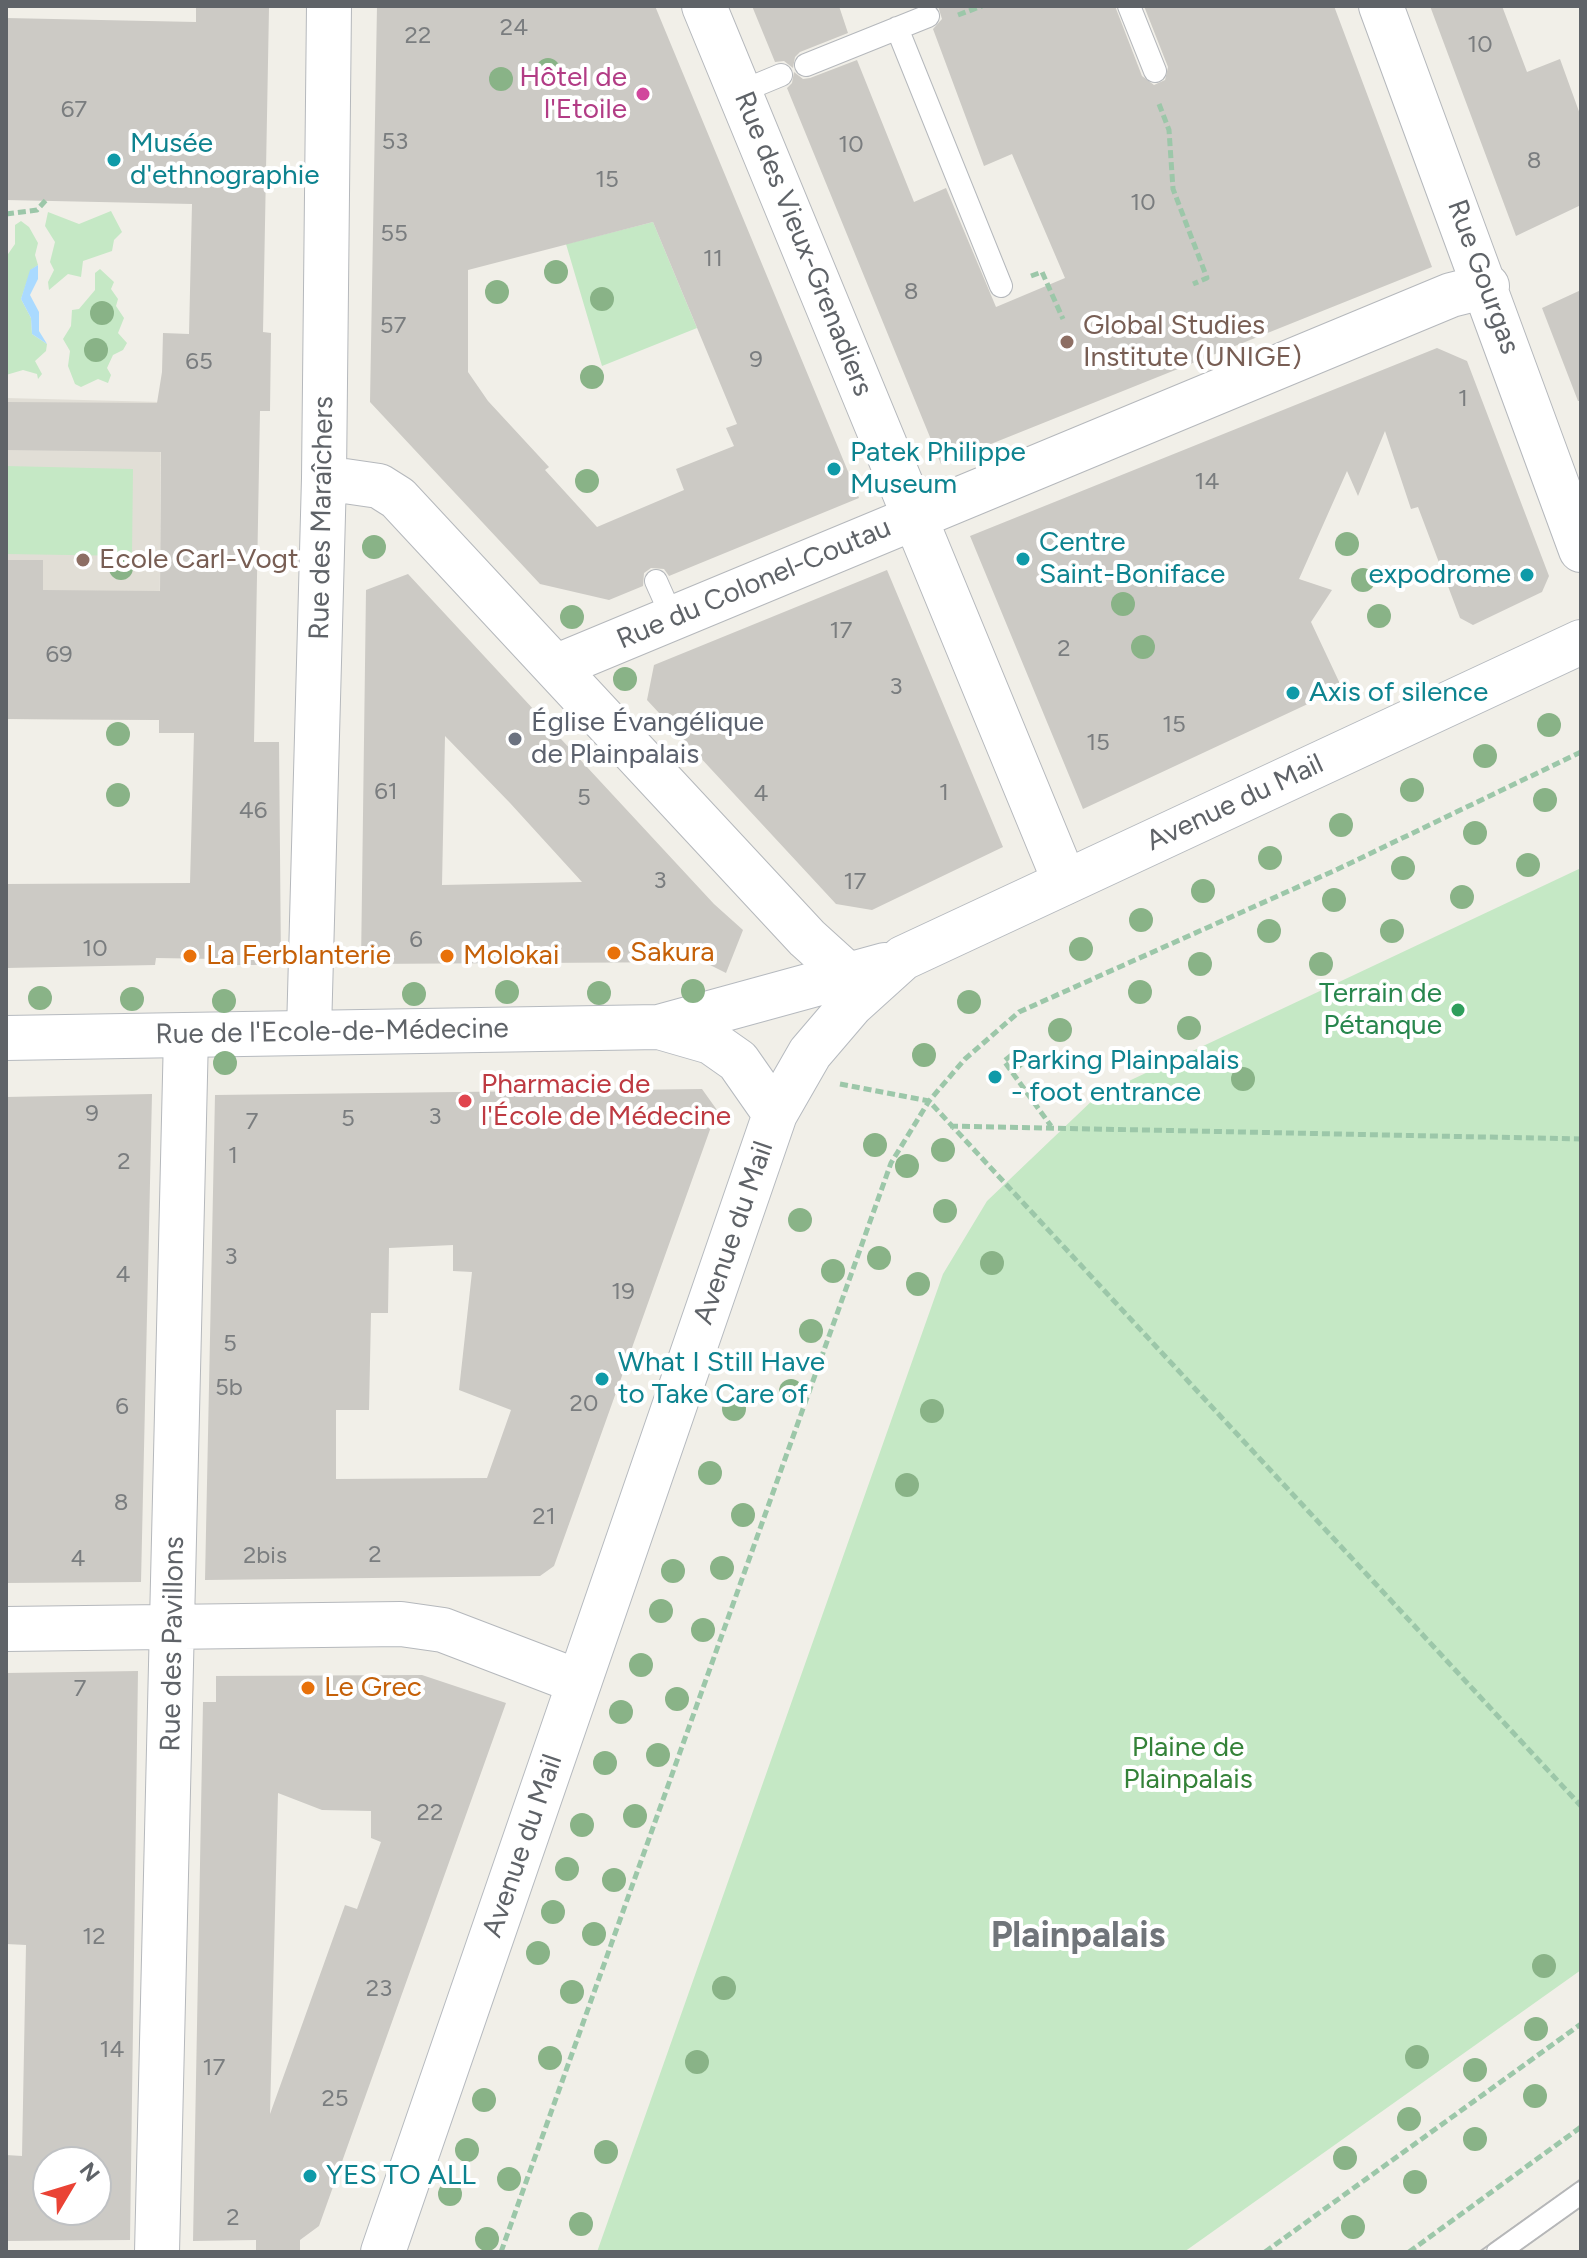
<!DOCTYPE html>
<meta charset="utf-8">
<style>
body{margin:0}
#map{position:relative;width:1587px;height:2258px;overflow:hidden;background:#f1efe8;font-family:Figtree,sans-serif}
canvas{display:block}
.frame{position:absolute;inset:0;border:8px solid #5f6368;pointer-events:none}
.north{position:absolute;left:32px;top:2146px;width:80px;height:80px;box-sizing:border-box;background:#fff;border:2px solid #bfc1c3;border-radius:50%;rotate:52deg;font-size:22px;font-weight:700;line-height:32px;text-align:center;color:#5f6368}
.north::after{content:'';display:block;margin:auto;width:28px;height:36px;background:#ea4335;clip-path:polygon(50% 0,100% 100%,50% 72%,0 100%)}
</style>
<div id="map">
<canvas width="1587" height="2258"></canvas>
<div class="frame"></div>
<div class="north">N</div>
</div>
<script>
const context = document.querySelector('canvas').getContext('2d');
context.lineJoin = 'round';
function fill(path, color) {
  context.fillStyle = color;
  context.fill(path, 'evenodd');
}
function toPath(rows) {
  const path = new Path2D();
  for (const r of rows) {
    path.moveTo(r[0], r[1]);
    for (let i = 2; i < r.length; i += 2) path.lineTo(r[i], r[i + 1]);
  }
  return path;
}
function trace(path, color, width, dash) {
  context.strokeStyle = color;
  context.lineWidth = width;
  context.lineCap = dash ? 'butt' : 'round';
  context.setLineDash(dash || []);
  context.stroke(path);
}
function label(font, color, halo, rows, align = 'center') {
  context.font = font + ' Figtree,sans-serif';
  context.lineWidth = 8;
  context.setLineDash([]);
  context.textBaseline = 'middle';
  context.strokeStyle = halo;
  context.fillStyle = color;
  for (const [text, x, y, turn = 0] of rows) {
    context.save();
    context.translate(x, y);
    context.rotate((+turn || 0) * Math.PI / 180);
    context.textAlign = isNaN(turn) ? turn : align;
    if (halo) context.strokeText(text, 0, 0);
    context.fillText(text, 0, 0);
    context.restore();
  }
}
fill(toPath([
 [6,398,161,402,159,720,6,719]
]), '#e1ded6');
fill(toPath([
 [111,211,122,232,114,240,112,251,83,261,81,277,68,274,49,290,48,282,54,270,50,262,55,242,45,226,48,212,79,224],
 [21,221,29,227,38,243,35,255,38,265,31,270,21,299,31,318,32,334,47,344,46,351,35,361,42,374,38,379,37,374,23,370,6,375,6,257,15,244,15,225],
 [653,222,697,328,602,366,566,244],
 [100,269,114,282,111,289,118,299,116,306,124,318,118,333,127,343,123,350,113,355,107,368,111,375,108,383,98,379,81,387,75,384,68,366,70,351,63,339,71,326,72,310,79,309,95,290,95,273],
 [6,466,133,469,132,556,6,554],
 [1581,868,1581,1970,1184,2252,597,2252,943,1274,987,1201,1097,1096]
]), '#c5e8c5');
fill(toPath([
 [38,265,38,279,30,295,39,312,39,331,47,344,32,334,31,318,21,299,30,270]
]), '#aadaff');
fill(toPath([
 [196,6,269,8,263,332,271,333,270,411,260,411,254,742,279,742,281,965,217,965,217,959,156,958,155,965,6,968,6,884,190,883,194,733,159,733,159,720,6,719,6,560,43,560,43,590,160,591,161,452,6,450,6,402,157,403,162,372,163,333,189,334,192,204,6,200,6,18,196,22],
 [377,6,655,6,859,498,669,576,664,569,651,568,644,573,643,586,609,600,540,584,370,402],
 [653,222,737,424,726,428,734,446,676,469,684,490,597,527,545,470,549,467,488,401,468,372,468,270],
 [752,6,839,6,848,33,800,52,795,57,793,68,784,61,775,62],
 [938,6,1115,6,1142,76,1154,85,1165,80,1168,67,1144,6,1334,6,1432,267,941,464,787,88,792,83,794,72,803,79,810,78,857,60,914,202,946,188,996,307,1065,278,1012,154,984,166,933,29,942,19],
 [1430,6,1502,6,1527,72,1560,59,1581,117,1581,205,1516,236],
 [1581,290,1581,401,1578,401,1542,308],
 [1437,348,1467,361,1549,576,1542,592,1473,625,1460,618,1418,507,1411,509,1385,431,1358,496,1347,471,1299,579,1332,590,1311,622,1342,688,1083,809,970,536],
 [887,570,1003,847,872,910,836,904,647,700,654,665],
 [408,574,714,904,743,930,726,973,704,962,361,964,366,590],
 [445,736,510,803,582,882,442,885],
 [702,1089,717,1110,554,1566,540,1576,205,1580,215,1095],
 [453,1245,453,1271,472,1272,459,1390,511,1410,487,1478,336,1479,336,1410,369,1410,371,1313,388,1313,389,1248],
 [152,1094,141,1582,6,1583,6,1097],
 [138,1671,130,2240,6,2241,6,2155,22,2156,26,1945,6,1944,6,1673],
 [48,2162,96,2162,96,2210,48,2210],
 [422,1675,506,1703,319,2226,300,2240,300,2252,256,2252,256,2240,193,2241,203,1702,216,1702,216,1676],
 [278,1793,322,1810,371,1811,371,1838,381,1842,357,1909,345,1905,270,2114]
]), '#cccac5');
const lane = toPath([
 [1129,6,1155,71],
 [897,28,1001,286],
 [806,65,928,16],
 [740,92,781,75],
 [656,581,672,617],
 [1498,2252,1581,2193]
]);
const street = toPath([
 [704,6,1065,882],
 [1381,6,1581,550],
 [324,478,379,486,398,498,807,938,850,977],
 [555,667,1451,295,1487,286],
 [309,1031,324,478,329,6],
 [6,1629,401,1624,443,1630,579,1682],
 [157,2252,186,1035]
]);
const secondary = toPath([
 [659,1027,711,1042,738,1061,775,1114],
 [6,1038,659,1027,885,965],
 [383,2252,775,1114,810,1053,851,1005,903,958,1581,642]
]);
trace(lane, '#b5b8bc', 24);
trace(street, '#b5b8bc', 46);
trace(secondary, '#b6babf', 46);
trace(toPath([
 [958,15,982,6],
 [1159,104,1169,130,1173,189,1207,278,1193,284],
 [6,214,37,210,46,200],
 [1031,276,1042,272,1063,319],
 [1017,1068,1027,1059,1019,1049,1004,1061,1051,1126],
 [840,1084,929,1101,1581,1806],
 [950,1126,1581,1139],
 [501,2252,891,1163,929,1101,965,1059,1019,1012,1338,869,1581,752],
 [1265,2252,1581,2024],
 [1409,2252,1581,2127]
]), '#9cc7a9', 5, [8, 4]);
trace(lane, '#fff', 22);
trace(street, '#fff', 44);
trace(secondary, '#fff', 44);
trace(toPath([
 [1479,2252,1581,2179],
 [1518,2252,1581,2207]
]), '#b6b7b8', 2);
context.fillStyle = '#89b387';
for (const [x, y] of [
 [548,70],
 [501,79],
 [556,272],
 [497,292],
 [602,299],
 [102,313],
 [96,350],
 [592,377],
 [587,481],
 [1347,544],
 [374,547],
 [121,568],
 [1363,580],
 [1123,604],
 [1379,616],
 [572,617],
 [1143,647],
 [625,679],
 [1549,725],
 [118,734],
 [1485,756],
 [1412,790],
 [118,795],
 [1545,800],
 [1341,825],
 [1475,833],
 [1270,858],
 [1528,865],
 [1403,868],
 [1203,891],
 [1462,897],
 [1334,900],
 [1141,920],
 [1269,931],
 [1392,931],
 [1081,949],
 [1200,964],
 [1321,964],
 [693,991],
 [507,992],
 [1140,992],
 [599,993],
 [414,994],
 [40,998],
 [132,999],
 [224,1001],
 [969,1002],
 [1189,1028],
 [1060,1030],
 [924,1055],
 [225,1063],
 [1243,1079],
 [875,1145],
 [943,1150],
 [907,1166],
 [945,1211],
 [800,1220],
 [879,1258],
 [992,1263],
 [833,1271],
 [918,1284],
 [811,1331],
 [791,1391],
 [734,1409],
 [932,1411],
 [710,1473],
 [907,1485],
 [743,1515],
 [722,1568],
 [673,1571],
 [661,1611],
 [703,1630],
 [641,1665],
 [677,1699],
 [621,1712],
 [658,1755],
 [605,1763],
 [635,1816],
 [582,1825],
 [567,1869],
 [614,1880],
 [553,1912],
 [594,1934],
 [538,1953],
 [1544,1966],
 [724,1988],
 [572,1992],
 [1536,2029],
 [1417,2057],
 [550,2058],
 [697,2062],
 [1475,2070],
 [1535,2096],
 [484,2100],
 [1409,2119],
 [1475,2139],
 [467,2150],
 [606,2152],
 [1345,2158],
 [509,2179],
 [1415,2182],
 [450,2194],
 [581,2224],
 [1353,2227],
 [487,2239]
]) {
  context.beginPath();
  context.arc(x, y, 12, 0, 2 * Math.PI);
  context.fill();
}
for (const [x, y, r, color] of [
 [643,94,8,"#d1479c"],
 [114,160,8,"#0f9aa8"],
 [1067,342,8,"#8d6e63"],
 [834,469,8,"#0f9aa8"],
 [1023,559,8,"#0f9aa8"],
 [83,560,8,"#8d6e63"],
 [1527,575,8,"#0f9aa8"],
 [1293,693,8,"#0f9aa8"],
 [515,739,8,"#6b7280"],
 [614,953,8,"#e8710a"],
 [190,956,8,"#e8710a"],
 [447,956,8,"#e8710a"],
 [1458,1010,8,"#2e9e5b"],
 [995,1077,8,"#0f9aa8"],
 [465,1101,8,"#e0444e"],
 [602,1379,8,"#0f9aa8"],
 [308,1688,8,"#e8710a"],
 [310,2176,8,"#0f9aa8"]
]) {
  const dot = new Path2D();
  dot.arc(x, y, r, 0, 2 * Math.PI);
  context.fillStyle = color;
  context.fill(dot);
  trace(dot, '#fff', 3);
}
label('24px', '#7a7d7f', null, [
 ["24",514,28],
 ["22",418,36],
 ["10",1480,45],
 ["67",74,110],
 ["53",395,142],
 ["10",851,145],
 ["8",1534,161],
 ["15",607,180],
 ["10",1143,203],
 ["55",394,234],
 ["11",713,259],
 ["8",911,292],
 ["57",393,326],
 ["9",756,360],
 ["65",199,362],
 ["1",1463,399],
 ["14",1207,482],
 ["17",841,631],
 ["2",1064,649],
 ["69",59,655],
 ["3",896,687],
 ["15",1174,725],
 ["15",1098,743],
 ["61",386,792],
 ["1",944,793],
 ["4",761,794],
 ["5",584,798],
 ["46",253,811],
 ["3",660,881],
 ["17",855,882],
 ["6",416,940],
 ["10",95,949],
 ["9",92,1114],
 ["3",435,1117],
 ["5",348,1119],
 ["7",252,1122],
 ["1",233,1156],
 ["2",124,1162],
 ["3",231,1257],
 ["4",123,1275],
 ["19",623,1292],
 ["5",230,1344],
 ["5b",229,1388],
 ["20",584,1404],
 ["6",122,1407],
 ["8",121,1503],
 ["21",544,1517],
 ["2",375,1555],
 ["2bis",265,1556],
 ["4",78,1559],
 ["7",80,1689],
 ["22",430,1813],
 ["12",94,1937],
 ["23",379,1989],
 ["14",112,2050],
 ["17",214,2068],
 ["25",335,2099],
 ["2",233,2218]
]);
label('28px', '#b23c85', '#fff', [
 ["Hôtel de",627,78],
 ["l'Etoile",627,110]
], 'right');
label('28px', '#0d838f', '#fff', [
 ["Musée",130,144],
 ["d'ethnographie",130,176],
 ["Patek Philippe",850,453],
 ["Museum",850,485],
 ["Centre",1039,543],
 ["Saint-Boniface",1039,575],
 ["expodrome",1511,575,"right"],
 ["Axis of silence",1309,693],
 ["Parking Plainpalais",1011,1061],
 ["- foot entrance",1011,1093],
 ["What I Still Have",618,1363],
 ["to Take Care of",618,1395],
 ["YES TO ALL",326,2176]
], 'left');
label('28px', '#5f6368', '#fff', [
 ["Rue des Vieux-Grenadiers",803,244,68],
 ["Rue Gourgas",1483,277,70],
 ["Rue des Maraîchers",322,518,-89],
 ["Rue du Colonel-Coutau",754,584,-23],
 ["Avenue du Mail",1235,803,-25],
 ["Rue de l'Ecole-de-Médecine",332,1032,-1],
 ["Avenue du Mail",734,1233,-71],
 ["Rue des Pavillons",173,1644,-89],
 ["Avenue du Mail",523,1846,-71]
]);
label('28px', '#785e54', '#fff', [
 ["Global Studies",1083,326],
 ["Institute (UNIGE)",1083,358],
 ["Ecole Carl-Vogt",99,560]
], 'left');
label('28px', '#5b616d', '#fff', [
 ["Église Évangélique",531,723],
 ["de Plainpalais",531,755]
], 'left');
label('28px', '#c56008', '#fff', [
 ["Sakura",630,953],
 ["La Ferblanterie",206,956],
 ["Molokai",463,956],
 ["Le Grec",324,1688]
], 'left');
label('28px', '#27864d', '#fff', [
 ["Terrain de",1442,994],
 ["Pétanque",1442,1026]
], 'right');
label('28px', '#be3a42', '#fff', [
 ["Pharmacie de",481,1085],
 ["l'École de Médecine",481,1117]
], 'left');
label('28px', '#348238', '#fff', [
 ["Plaine de",1188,1748],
 ["Plainpalais",1188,1780]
]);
label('bold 36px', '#70757a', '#fff', [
 ["Plainpalais",1078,1936]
]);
</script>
